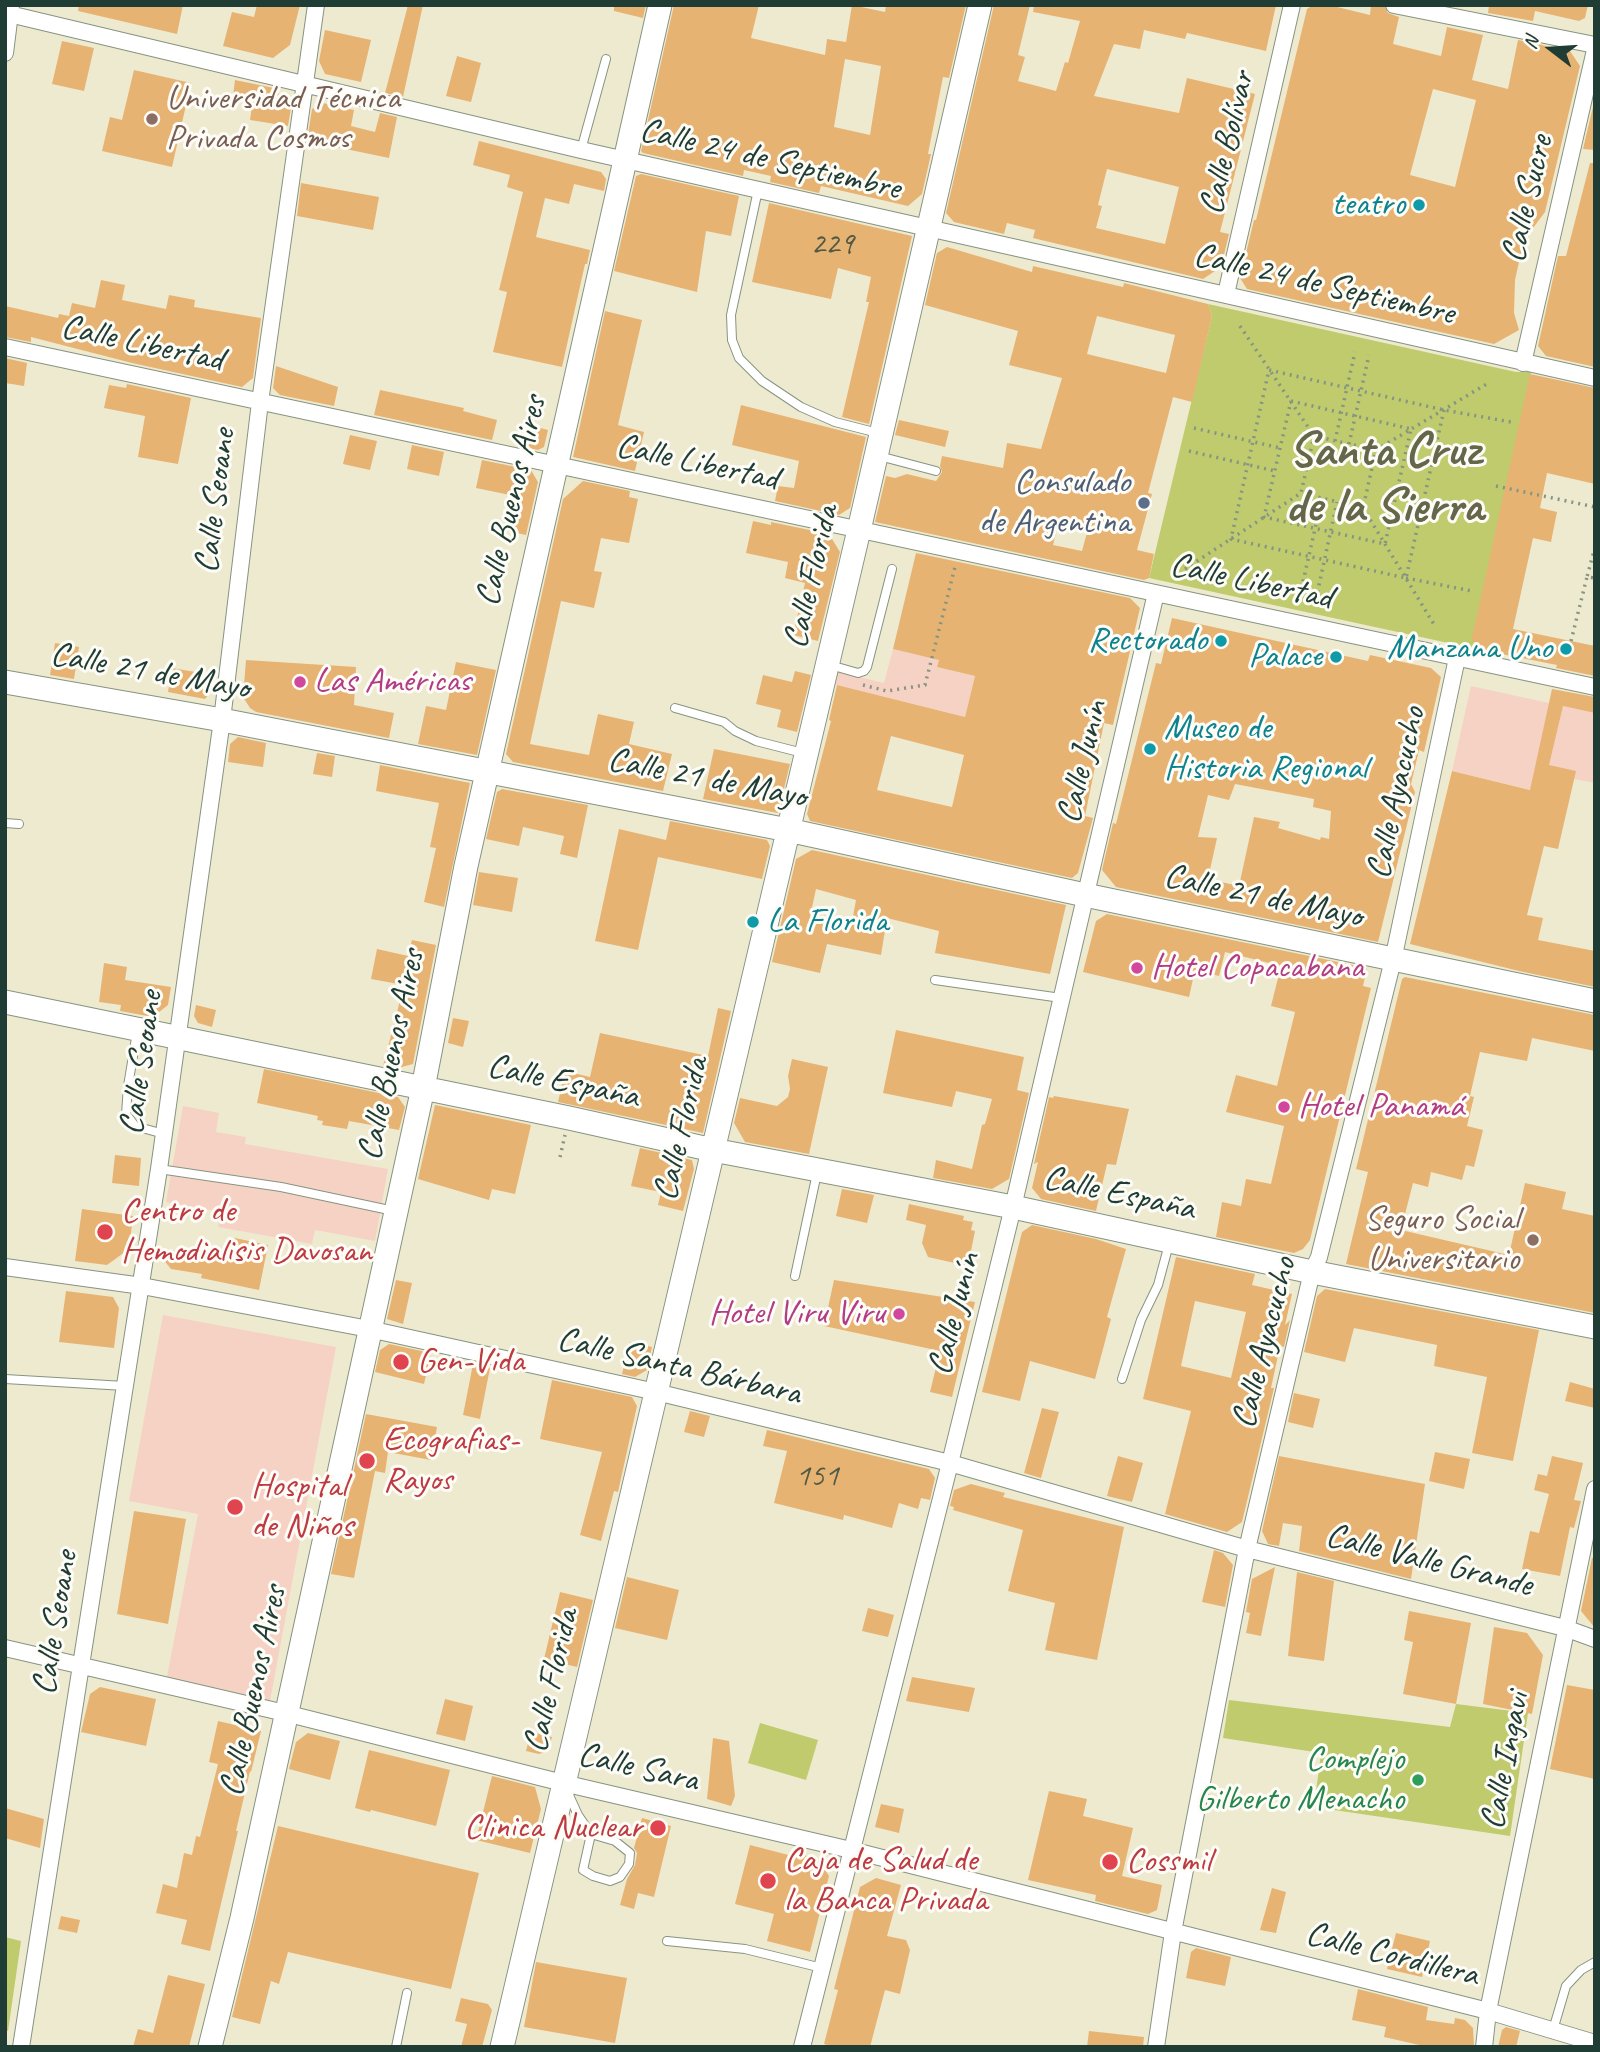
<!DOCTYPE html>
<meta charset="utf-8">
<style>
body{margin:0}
#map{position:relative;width:1600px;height:2052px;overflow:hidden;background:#eeead0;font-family:Caveat,sans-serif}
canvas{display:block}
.frame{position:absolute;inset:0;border:7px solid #1f3d34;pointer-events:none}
.north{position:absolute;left:1516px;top:14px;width:70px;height:70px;-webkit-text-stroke:5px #fdfcf7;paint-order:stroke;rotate:287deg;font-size:19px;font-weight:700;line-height:28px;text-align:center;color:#1f3d34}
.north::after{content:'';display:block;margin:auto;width:24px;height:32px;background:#1f3d34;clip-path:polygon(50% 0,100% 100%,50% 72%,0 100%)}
</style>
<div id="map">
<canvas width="1600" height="2052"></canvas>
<div class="frame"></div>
<div class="north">N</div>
</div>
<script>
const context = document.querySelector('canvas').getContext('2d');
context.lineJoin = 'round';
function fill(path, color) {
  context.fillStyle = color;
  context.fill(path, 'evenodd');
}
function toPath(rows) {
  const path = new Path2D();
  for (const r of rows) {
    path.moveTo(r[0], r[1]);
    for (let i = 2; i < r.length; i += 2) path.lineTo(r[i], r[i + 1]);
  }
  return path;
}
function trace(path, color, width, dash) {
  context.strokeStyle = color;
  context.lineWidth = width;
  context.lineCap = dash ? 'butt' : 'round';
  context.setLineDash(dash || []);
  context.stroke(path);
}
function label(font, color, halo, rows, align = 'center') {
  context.font = font + ' Caveat,sans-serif';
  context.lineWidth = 6;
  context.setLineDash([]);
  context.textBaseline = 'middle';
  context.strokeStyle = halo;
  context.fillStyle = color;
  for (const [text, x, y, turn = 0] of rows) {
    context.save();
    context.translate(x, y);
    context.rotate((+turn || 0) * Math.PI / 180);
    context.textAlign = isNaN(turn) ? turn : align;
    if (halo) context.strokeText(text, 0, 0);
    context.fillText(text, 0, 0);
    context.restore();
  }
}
fill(toPath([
 [946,562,962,565,937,667,975,676,965,717,832,684,835,671,884,683,893,649,923,656],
 [1471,686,1595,713,1595,783,1574,779,1569,799,1452,771],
 [183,1106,219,1113,216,1132,246,1137,245,1144,388,1169,375,1241,315,1230,312,1244,218,1227,221,1212,166,1202],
 [163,1315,336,1347,270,1701,166,1682,198,1514,129,1501]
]), '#f6d2c5');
fill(toPath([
 [1208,304,1516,372,1531,372,1508,480,1476,649,1149,578,1212,316],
 [1229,1700,1450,1727,1456,1704,1528,1713,1510,1836,1314,1807,1321,1753,1223,1738],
 [760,1723,818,1740,806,1780,748,1763],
 [5,1937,21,1941,8,2031,5,2030]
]), '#bfcb6d');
fill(toPath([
 [79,5,183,5,177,34,78,11],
 [257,5,300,5,290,45,273,58,223,46,232,12,254,17],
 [408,5,423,5,403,97,385,93],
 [614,5,646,5,643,18,614,11],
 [674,5,759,5,751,38,825,55,827,39,846,42,852,5,885,12,886,5,966,5,949,78,943,77,928,154,931,154,922,194,908,206,821,186,819,193,770,182,771,176,744,170,743,176,643,153,641,151],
 [845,59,881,66,870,135,834,127],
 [994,5,1030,5,1018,55,1025,57,1018,81,1056,91,1065,62,1068,63,1080,21,1033,12,1034,5,1276,5,1266,51,1187,33,1185,39,1144,30,1140,49,1114,44,1094,96,1179,113,1187,78,1255,94,1220,232,1229,234,1221,267,1203,279,1033,238,1035,230,1007,223,1004,234,954,222,946,213],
 [1107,169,1179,187,1165,244,1096,228,1102,206,1098,205],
 [1313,5,1329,5,1370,15,1371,5,1384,5,1388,13,1399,17,1393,44,1441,56,1447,27,1483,35,1472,80,1508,89,1518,40,1570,51,1580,66,1545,212,1530,232,1519,262,1515,280,1514,313,1519,330,1494,344,1247,289,1240,278,1254,220,1256,220,1307,9],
 [1433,89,1476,100,1455,187,1410,175],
 [1489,5,1588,5,1585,18,1579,21,1535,11,1533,21,1494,14,1488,13],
 [325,30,371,40,361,82,325,74,319,61],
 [62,41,94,48,84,91,52,84],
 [457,56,481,63,471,102,446,96],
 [134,70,191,83,172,167,102,151,110,117,122,120],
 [235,80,274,88,291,108,288,126,250,120,253,99,233,96],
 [1595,98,1595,150,1583,149],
 [323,103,354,110,351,126,375,132,380,113,397,117,389,158,307,141,312,109],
 [479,141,601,172,606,179,604,191,574,184,569,204,545,198,536,237,590,250,587,264,585,264,562,367,493,352,507,292,499,290,523,192,507,187,510,175,473,165],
 [1590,163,1595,163,1595,367,1546,356,1538,346,1558,256,1566,256],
 [641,174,739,196,731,236,706,231,697,292,614,271,636,176],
 [301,183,379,197,373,230,297,216],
 [769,203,912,236,869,424,842,417,869,302,866,302,871,277,838,268,831,299,752,282],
 [947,247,1032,272,1033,266,1123,287,1124,283,1208,304,1212,316,1192,402,1173,397,1148,493,1152,494,1137,550,1154,554,1149,578,1144,580,875,522,886,476,895,478,907,474,936,481,942,472,940,466,942,456,1003,468,1007,443,1041,449,1062,378,1009,365,1018,331,925,305,937,253],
 [1097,316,1175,335,1166,373,1087,354],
 [1060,517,1089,525,1082,551,1053,545],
 [101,280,125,285,122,300,166,309,169,295,195,300,194,307,261,318,253,378,242,387,132,363,31,337,31,342,5,337,5,306,58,318,59,314,69,316,72,303,95,308],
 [605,311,642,320,618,425,644,432,635,471,573,457],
 [5,358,27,363,24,386,5,383],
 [276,366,338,387,334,406,280,395,273,388],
 [1530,374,1595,388,1595,484,1547,473,1540,508,1557,512,1551,542,1533,538,1513,629,1595,646,1595,676,1556,668,1557,665,1476,649,1472,638],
 [127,384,191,398,178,464,138,457,145,416,104,408,109,385,126,388],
 [380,390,464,408,463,411,497,420,492,440,374,415],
 [741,405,866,437,850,508,839,515,775,501,778,486,794,488,799,461,732,445],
 [899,420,949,431,945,447,895,435],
 [529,425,548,430,544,447,538,450,524,447],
 [350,435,377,441,370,470,343,464],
 [412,445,444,452,439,476,407,469],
 [482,460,531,470,538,482,526,535,503,530,510,495,476,488],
 [583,481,630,491,629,497,638,499,629,543,601,538,594,571,602,572,594,608,561,601,530,744,589,755,598,714,634,722,629,744,672,754,663,791,513,762,506,754,563,499],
 [753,521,771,525,771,522,829,534,840,552,818,641,793,635,805,583,785,578,788,562,746,553],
 [916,553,1130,598,1140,608,1113,725,1104,723,1085,816,1093,818,1078,873,1072,878,810,821,807,814,831,721,829,720,837,685,965,717,975,676,937,667,939,660,893,649],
 [891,736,964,755,952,807,877,790],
 [1172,618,1368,661,1370,655,1431,668,1441,677,1424,752,1419,750,1411,784,1415,792,1378,942,1116,887,1102,870,1113,823,1116,824,1156,663,1161,664],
 [1235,784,1314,799,1313,807,1331,811,1329,839,1321,837,1320,840,1278,828,1280,822,1254,817,1239,886,1208,879,1217,838,1198,837,1208,795,1229,800],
 [55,643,79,647,74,679,50,675],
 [246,660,356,667,354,705,394,713,389,738,256,712,250,708,243,697],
 [456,662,496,670,477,755,418,744,426,706,446,710],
 [172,668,213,675,209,694,205,699,168,692],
 [795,671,811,675,797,732,777,727,781,710,756,704,763,675,792,682],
 [1552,689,1595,697,1595,713,1563,706,1549,765,1576,771,1558,849,1544,846,1527,915,1543,918,1538,940,1595,951,1595,987,1519,971,1410,944,1452,771,1530,790],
 [238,737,266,743,263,767,228,762,230,744],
 [714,749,790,764,778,813,703,799],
 [317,753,335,756,332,777,313,774],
 [380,765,470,783,444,907,424,902,436,848,430,847,439,803,376,791],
 [502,789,588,805,577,858,560,854,564,836,523,827,519,846,486,839,497,792],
 [670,821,767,840,770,846,762,879,658,857,638,950,595,941,619,829,666,840],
 [812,850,1066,905,1050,974,935,953,939,931,887,918,881,955,827,944,820,973,772,962,796,859],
 [816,889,856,900,851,927,810,917],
 [479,872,518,878,512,912,473,905],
 [1107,914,1367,968,1363,986,1371,988,1310,1240,1303,1249,1294,1253,1216,1237,1222,1202,1241,1206,1246,1179,1271,1184,1284,1126,1226,1112,1236,1075,1277,1086,1295,1012,1271,1006,1281,966,1225,952,1219,976,1195,970,1189,997,1083,972,1096,921],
 [412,940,436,945,413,1064,398,1068,383,1066,404,985,371,979,377,949,408,956],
 [104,963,127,967,125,980,171,987,168,1005,153,1017,120,1011,121,1005,99,1002],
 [1405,977,1595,1015,1595,1051,1532,1038,1527,1061,1480,1052,1470,1096,1474,1097,1467,1126,1483,1130,1474,1167,1466,1165,1462,1180,1431,1172,1428,1187,1413,1183,1401,1230,1509,1255,1525,1183,1566,1192,1562,1209,1595,1216,1595,1313,1346,1264,1368,1172,1356,1169,1402,979],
 [196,1005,216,1010,212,1027,198,1023,194,1016],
 [718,1008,731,1011,703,1133,558,1102,565,1071,590,1077,600,1033,708,1056],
 [453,1018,469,1021,463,1047,448,1043],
 [896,1030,1024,1057,1017,1090,1029,1093,1009,1179,992,1189,933,1178,936,1160,972,1169,982,1125,985,1124,992,1099,956,1091,952,1107,883,1093],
 [792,1059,828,1067,809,1154,745,1142,734,1123,740,1098,777,1106,788,1097,790,1089,788,1076],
 [264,1069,398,1097,405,1107,399,1130,349,1121,347,1129,322,1125,323,1121,317,1120,318,1116,257,1103],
 [1054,1096,1129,1109,1116,1165,1107,1164,1096,1211,1041,1199,1032,1188,1038,1162,1034,1164,1049,1097,1053,1098],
 [435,1105,531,1125,515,1194,492,1189,489,1200,418,1179],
 [640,1148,692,1160,694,1169,683,1211,658,1205,661,1192,631,1186],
 [115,1155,141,1158,139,1186,112,1183],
 [842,1189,874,1195,867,1223,836,1216],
 [909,1204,964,1216,963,1220,973,1222,971,1230,975,1231,968,1266,928,1257,922,1243,926,1225,906,1220],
 [82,1209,133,1216,129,1249,107,1265,75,1261],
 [1032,1225,1096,1239,1126,1249,1107,1317,1111,1319,1095,1379,1030,1361,1020,1401,982,1392,1022,1232],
 [235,1238,268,1245,259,1290,201,1278,202,1274,171,1269,163,1259,164,1249,205,1256,206,1250,231,1255],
 [1176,1257,1255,1274,1252,1285,1292,1294,1285,1325,1290,1320,1284,1347,1280,1346,1271,1388,1274,1388,1242,1522,1227,1532,1165,1514,1191,1411,1143,1399],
 [1195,1301,1246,1312,1231,1378,1181,1366],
 [396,1280,412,1283,403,1324,387,1319],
 [834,1280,975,1302,952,1397,930,1392,940,1351,824,1326],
 [1325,1289,1539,1330,1513,1461,1472,1453,1487,1377,1434,1366,1437,1345,1354,1328,1345,1362,1304,1352,1317,1296],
 [66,1291,113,1297,119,1308,114,1348,59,1342],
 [630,1342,652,1347,647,1370,635,1377,622,1374],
 [389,1344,431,1353,424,1384,375,1372,380,1350],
 [473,1364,490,1368,480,1419,463,1415],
 [552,1380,632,1397,637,1406,618,1492,614,1491,601,1541,580,1535,602,1452,540,1439],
 [1570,1382,1595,1389,1595,1408,1565,1401],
 [1294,1393,1320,1399,1313,1428,1288,1422],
 [1042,1408,1059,1412,1041,1478,1024,1473],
 [690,1411,710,1416,704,1437,684,1432],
 [366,1414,437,1427,431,1460,388,1452,385,1473,375,1471,354,1578,331,1574],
 [767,1430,929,1469,935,1478,930,1500,921,1498,918,1509,899,1503,892,1528,844,1515,843,1520,774,1503,787,1451,763,1446],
 [1435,1452,1470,1459,1464,1489,1429,1481],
 [1118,1456,1143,1463,1132,1502,1107,1496],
 [1279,1456,1425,1484,1411,1579,1299,1551,1302,1526,1283,1523,1279,1546,1268,1544,1262,1531],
 [1552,1456,1583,1463,1574,1500,1581,1501,1574,1528,1570,1527,1560,1576,1522,1569,1530,1531,1539,1533,1549,1494,1534,1490,1538,1474,1547,1476],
 [971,1484,1005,1493,1003,1497,1124,1527,1097,1660,1045,1650,1055,1603,1008,1591,1023,1530,953,1510,954,1507,950,1506,954,1490],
 [134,1511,186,1519,168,1624,117,1614],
 [1214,1550,1223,1553,1233,1565,1225,1607,1202,1602],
 [1592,1558,1595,1558,1595,1628,1581,1611],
 [1275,1567,1261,1636,1246,1633,1250,1613,1246,1612,1252,1579],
 [1297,1572,1334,1581,1324,1661,1288,1656],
 [627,1577,679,1590,667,1640,615,1628],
 [560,1592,593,1600,577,1667,544,1659],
 [868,1608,894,1615,888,1637,862,1631],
 [1409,1611,1471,1623,1456,1704,1403,1694,1413,1642,1404,1640],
 [1494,1627,1527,1633,1543,1655,1532,1714,1483,1704],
 [912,1677,975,1688,969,1712,906,1701],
 [1567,1685,1595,1690,1595,1779,1550,1769],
 [100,1687,156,1699,146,1746,81,1732,90,1694],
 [445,1699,473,1706,465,1741,436,1734],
 [218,1721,261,1731,251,1772,250,1771,236,1831,238,1831,210,1951,181,1944,187,1920,156,1913,163,1884,177,1888,184,1853,192,1855,196,1836,200,1837,218,1764,209,1762],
 [531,1732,552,1737,548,1751,539,1754,526,1751],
 [308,1733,340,1741,330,1780,289,1769,296,1742],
 [713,1738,729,1741,735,1796,731,1806,707,1799],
 [369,1750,450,1770,436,1826,371,1810,370,1812,355,1808],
 [492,1776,535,1787,541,1809,530,1853,476,1840],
 [1049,1791,1087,1799,1083,1816,1133,1828,1122,1876,1162,1885,1157,1910,1148,1914,1095,1901,1096,1895,1028,1880],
 [881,1804,904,1809,899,1833,875,1827],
 [5,1808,44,1819,40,1848,5,1838],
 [642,1818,671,1826,654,1897,638,1893,634,1909,620,1905,627,1879,635,1865,637,1853,634,1848],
 [278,1826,479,1873,451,1989,288,1952,279,1984,271,1981,260,2024,232,2017],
 [750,1845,800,1858,800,1854,818,1859,829,1876,810,1952,767,1941,774,1914,735,1904],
 [876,1878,901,1885,887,1936,906,1940,910,1950,900,1994,885,1990,870,2047,833,2047,824,2044,838,1990,834,1989,860,1887],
 [1272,1888,1286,1892,1276,1933,1260,1930],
 [61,1916,80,1920,77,1933,58,1929],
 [1396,1933,1430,1941,1422,1977,1387,1969],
 [1196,1948,1231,1957,1225,1986,1186,1978,1191,1952],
 [536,1962,627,1978,615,2043,524,2027],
 [168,1975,205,1984,189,2047,133,2047,138,2029,153,2033],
 [1358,1989,1428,2007,1426,2020,1454,2024,1455,2018,1465,2020,1473,2028,1474,2047,1428,2047,1384,2037,1386,2027,1352,2020],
 [461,1998,488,2004,492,2010,482,2047,461,2047,467,2024,455,2021],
 [1506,2027,1520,2031,1516,2047,1498,2047,1502,2030],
 [1089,2031,1144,2037,1143,2047,1087,2047]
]), '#e7b373');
const lane = toPath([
 [581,150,606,59],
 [758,190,731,315,732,340,739,358,762,381,801,407,835,422,878,433],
 [879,456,936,471],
 [830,665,858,673,864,671,867,667,892,569],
 [675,708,724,722,735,731,756,741,803,753],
 [5,823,19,824],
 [935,980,1061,998],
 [137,1032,128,1086,126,1114,135,1126,164,1134],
 [159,1169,281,1187,394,1211],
 [795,1276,817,1173],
 [5,1379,125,1386],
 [1122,1379,1141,1320,1158,1285,1169,1244],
 [568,1793,578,1815,591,1834,615,1841,630,1853,629,1864,620,1877,610,1881,593,1876,583,1870,591,1834],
 [667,1941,745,1949,822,1968],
 [1553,2030,1566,1986,1581,1970,1595,1962],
 [396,2047,407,1993]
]);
const street = toPath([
 [1394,5,1595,45],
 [5,13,581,150,1595,378],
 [5,53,11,5],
 [1226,294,1292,5],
 [5,347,1595,687],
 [1523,363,1595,50],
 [5,1267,142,1286,369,1329,656,1392,950,1463,1247,1549,1565,1628,1595,1639],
 [5,1648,285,1713,563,1783,851,1850,1488,2011,1595,2043],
 [21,2047,159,1169,222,720,260,402,316,5],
 [802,2047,950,1463,1013,1207,1156,593],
 [1156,2047,1173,1932,1247,1549,1312,1272,1319,1257,1393,960,1457,658],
 [1484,2047,1488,2011,1595,1489]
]);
const secondary = toPath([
 [5,682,222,720,788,830,1085,895,1595,1001],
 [5,1002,569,1118,713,1150,1013,1207,1312,1272,1595,1327],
 [210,2047,242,1918,423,1088,466,866,660,5],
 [502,2047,859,530,980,5]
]);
trace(lane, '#869482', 10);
trace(street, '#869482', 18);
trace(secondary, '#869482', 25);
trace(toPath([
 [1240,326,1314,436],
 [1291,401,1411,429,1385,544,1264,517,1291,401],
 [1444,410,1406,578,1231,539,1269,370,1444,410,1511,422],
 [1194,428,1280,448],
 [1335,441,1355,352],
 [1349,444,1369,355],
 [1376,450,1490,382],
 [1189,451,1275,471],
 [1496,486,1595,507],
 [1363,508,1435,626],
 [1595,547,1587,577,1595,578],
 [1185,569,1301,493,1314,436,1376,450,1363,508,1301,493],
 [1406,578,1472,591],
 [1300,595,1322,498],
 [1316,599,1337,502],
 [1571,641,1587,577],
 [863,685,887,691,925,685,955,567],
 [560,1157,565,1135]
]), '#869482', 3.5, [2, 5]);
trace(lane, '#fff', 8);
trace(street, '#fff', 16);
trace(secondary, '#fff', 23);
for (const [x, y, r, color] of [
 [152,119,7,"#8d6e63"],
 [1419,205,7,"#0f9aa8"],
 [1144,503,7,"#5c6f8a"],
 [1221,641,7,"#0f9aa8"],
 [1566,649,7,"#0f9aa8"],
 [1336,657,7,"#0f9aa8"],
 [300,682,7,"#d1479c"],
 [1150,749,7,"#0f9aa8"],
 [753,922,7,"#0f9aa8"],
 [1137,968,7,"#d1479c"],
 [1284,1107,7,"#d1479c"],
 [105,1232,9,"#e0444e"],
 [1533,1240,7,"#8d6e63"],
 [899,1314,7,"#d1479c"],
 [401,1362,9,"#e0444e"],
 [367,1461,9,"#e0444e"],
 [235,1507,9,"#e0444e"],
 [1418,1780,7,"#2e9e5b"],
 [658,1828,9,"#e0444e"],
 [1110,1862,9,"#e0444e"],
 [768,1881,9,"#e0444e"]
]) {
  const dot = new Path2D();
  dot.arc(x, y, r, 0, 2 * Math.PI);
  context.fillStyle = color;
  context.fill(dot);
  trace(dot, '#fdfcf7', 2.5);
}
label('32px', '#515a44', null, [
 ["229",832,245],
 ["151",817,1477]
]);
label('35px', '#785e54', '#fdfcf7', [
 ["Universidad Técnica",166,99],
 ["Privada Cosmos",166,139],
 ["Seguro Social",1519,1220,"right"],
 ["Universitario",1519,1260,"right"]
], 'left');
label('35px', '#1f3d34', '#fdfcf7', [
 ["Calle Bolívar",1228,143,-77],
 ["Calle 24 de Septiembre",770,160,13],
 ["Calle Sucre",1528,199,-77],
 ["Calle 24 de Septiembre",1324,285,13],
 ["Calle Libertad",142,344,12],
 ["Calle Libertad",697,463,12],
 ["Calle Seoane",216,501,-83],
 ["Calle Buenos Aires",512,501,-77],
 ["Calle Florida",812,577,-77],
 ["Calle Libertad",1251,582,12],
 ["Calle 21 de Mayo",150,672,10],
 ["Calle Junín",1083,762,-77],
 ["Calle 21 de Mayo",707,779,11],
 ["Calle Ayacucho",1397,793,-78],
 ["Calle 21 de Mayo",1263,897,12],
 ["Calle Buenos Aires",392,1055,-78],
 ["Calle Seoane",142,1063,-82],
 ["Calle España",563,1082,12],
 ["Calle Florida",682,1129,-77],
 ["Calle España",1119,1194,12],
 ["Calle Junín",955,1314,-76],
 ["Calle Ayacucho",1265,1343,-76],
 ["Calle Santa Bárbara",679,1367,13],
 ["Calle Valle Grande",1429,1561,14],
 ["Calle Seoane",56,1623,-81],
 ["Calle Florida",552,1681,-77],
 ["Calle Buenos Aires",254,1691,-78],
 ["Calle Ingavi",1506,1761,-79],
 ["Calle Sara",638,1768,13],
 ["Calle Cordillera",1392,1955,14]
]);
label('35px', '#0d838f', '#fdfcf7', [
 ["teatro",1405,205],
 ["Rectorado",1207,641],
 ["Manzana Uno",1552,649],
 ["Palace",1322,657],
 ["Museo de",1164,729,"left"],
 ["Historia Regional",1164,769,"left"],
 ["La Florida",767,922,"left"]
], 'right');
label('35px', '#4e5e75', '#fdfcf7', [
 ["Consulado",1130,483],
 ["de Argentina",1130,523]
], 'right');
label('35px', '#b23c85', '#fdfcf7', [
 ["Las Américas",314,682],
 ["Hotel Copacabana",1151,968],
 ["Hotel Panamá",1298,1107],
 ["Hotel Viru Viru",885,1314,"right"]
], 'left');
label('35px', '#be3a42', '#fdfcf7', [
 ["Centro de",121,1212],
 ["Hemodialisis Davosan",121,1252],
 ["Gen-Vida",417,1362],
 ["Ecografias-",383,1441],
 ["Rayos",383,1481],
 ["Hospital",251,1487],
 ["de Niños",251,1527],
 ["Clinica Nuclear",642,1828,"right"],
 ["Caja de Salud de",784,1861],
 ["la Banca Privada",784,1901],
 ["Cossmil",1126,1862]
], 'left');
label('35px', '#27864d', '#fdfcf7', [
 ["Complejo",1404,1760],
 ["Gilberto Menacho",1404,1800]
], 'right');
label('bold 49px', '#65664a', '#fdfcf7', [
 ["Santa Cruz",1384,452],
 ["de la Sierra",1384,508]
]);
</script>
